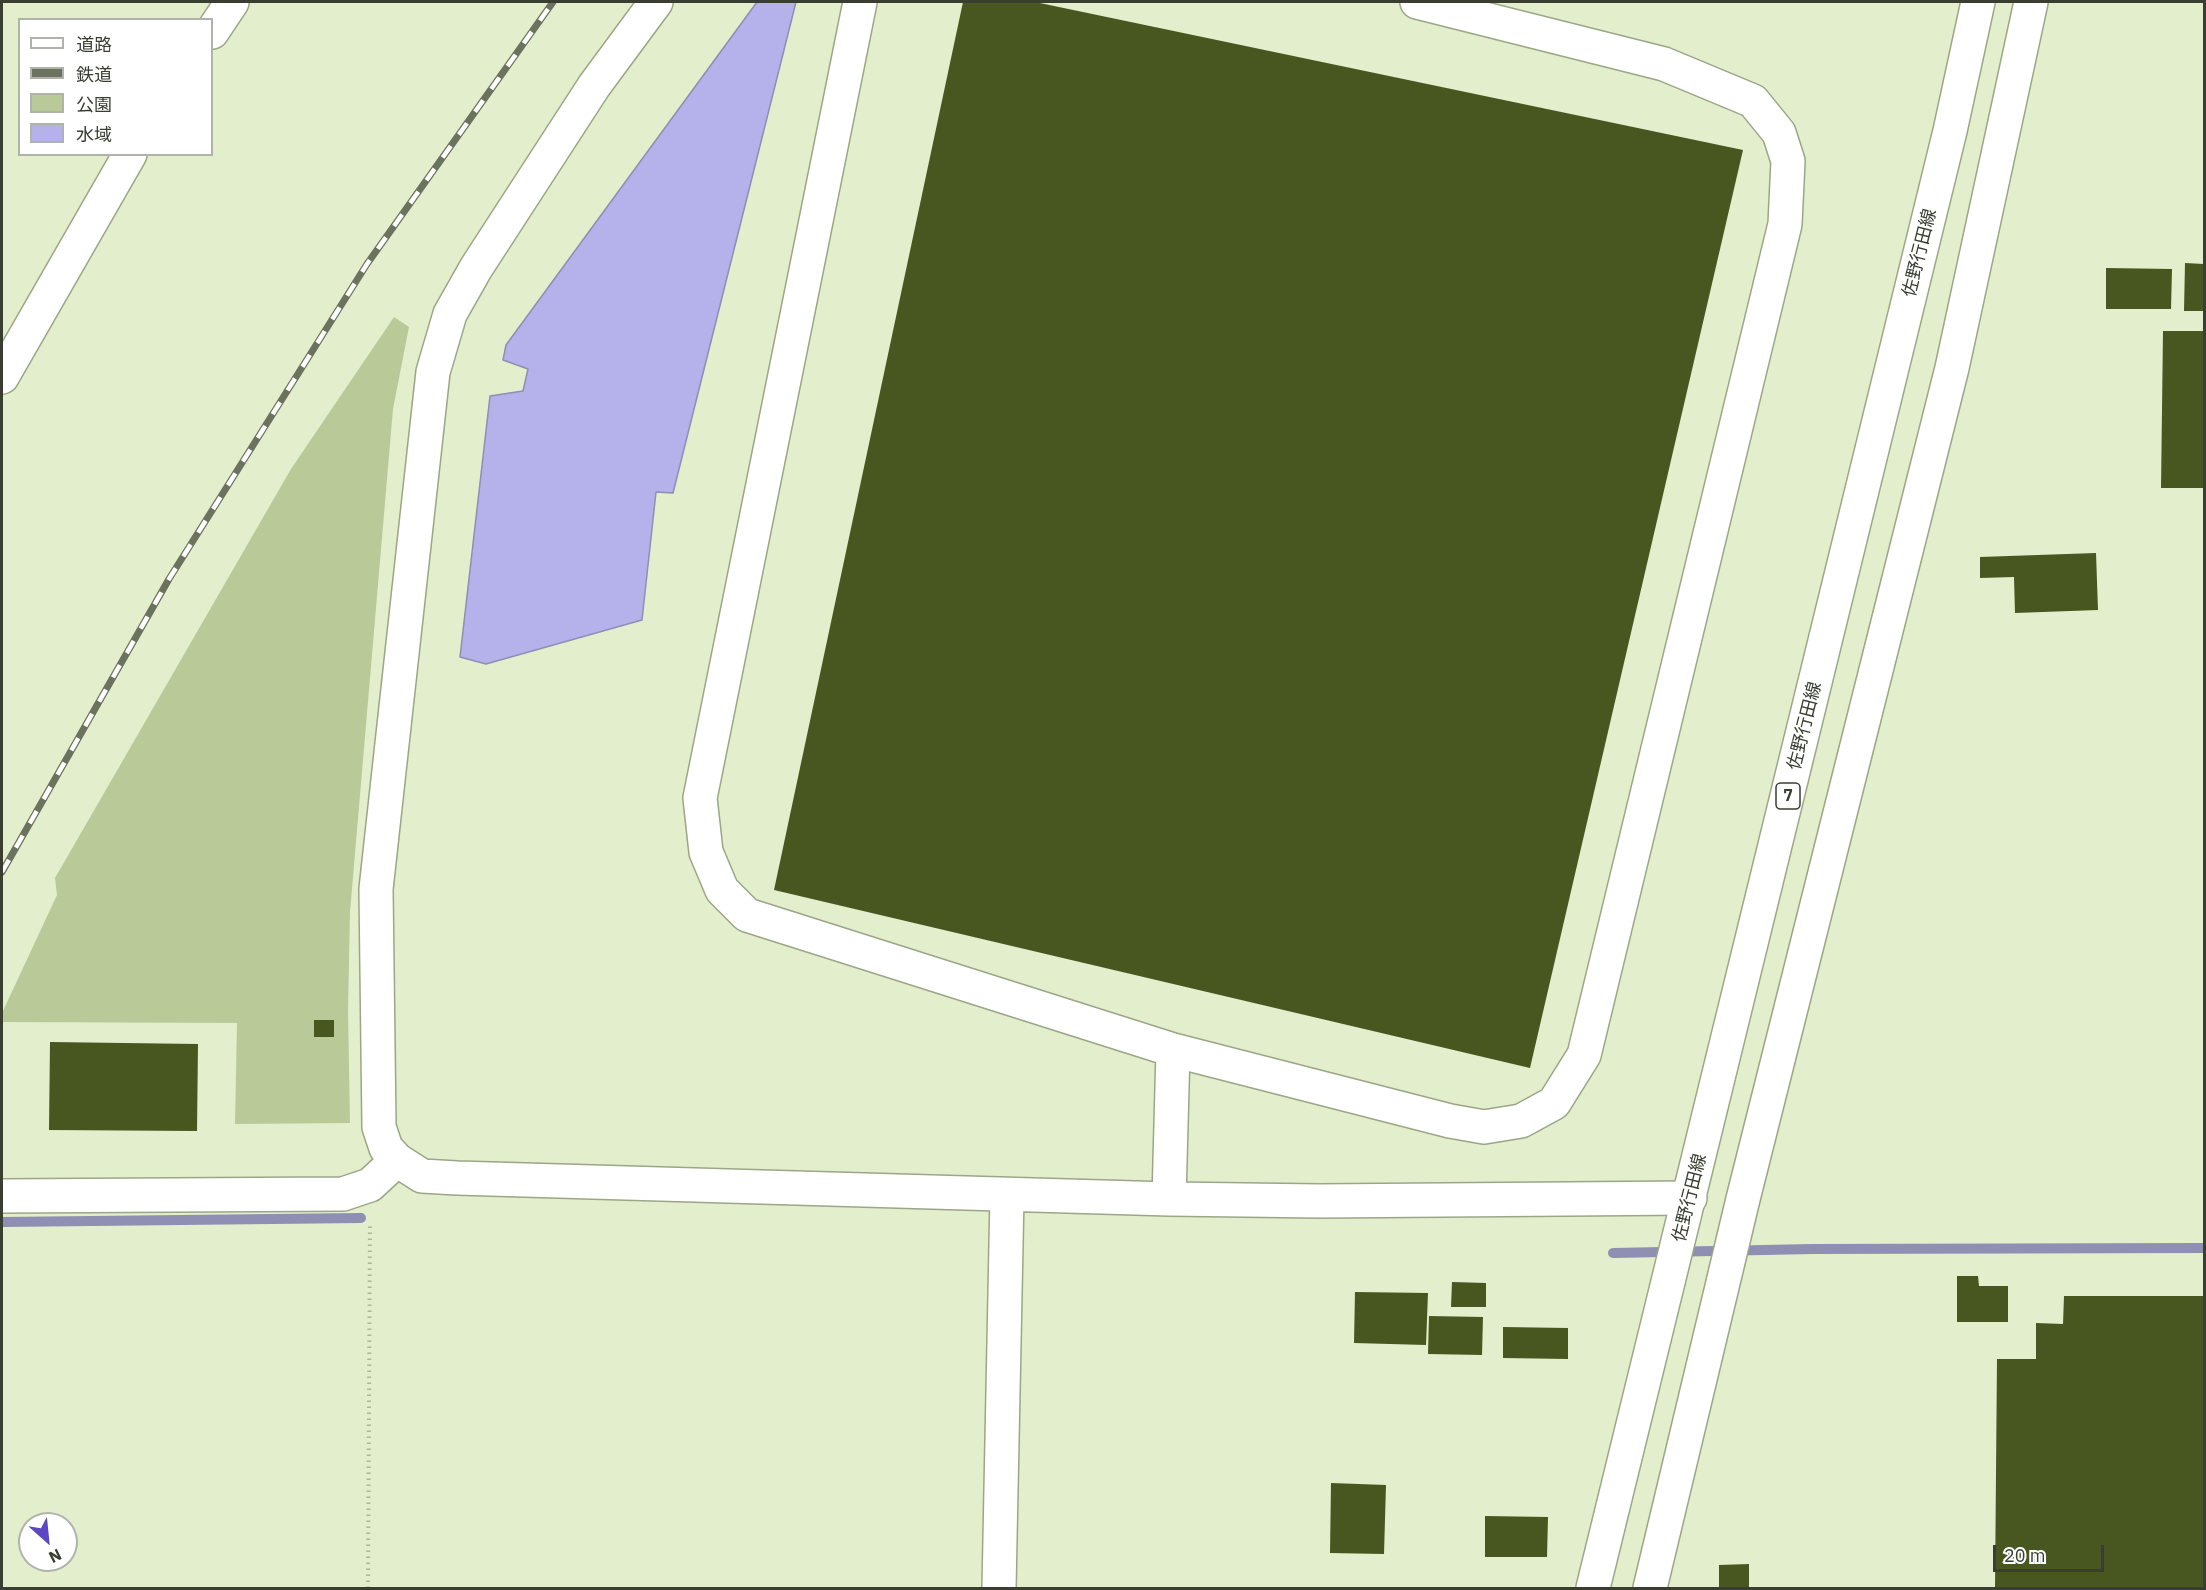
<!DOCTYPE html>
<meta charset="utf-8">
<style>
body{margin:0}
#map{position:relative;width:2206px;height:1590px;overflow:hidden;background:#e2eecc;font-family:"IBM Plex Sans","Noto Sans JP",sans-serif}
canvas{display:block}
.frame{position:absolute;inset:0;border:3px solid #393e30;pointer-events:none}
.legend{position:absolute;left:18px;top:18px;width:195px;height:138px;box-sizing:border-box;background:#fff;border:2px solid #b0b2ac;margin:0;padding:8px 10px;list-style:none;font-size:18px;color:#393e30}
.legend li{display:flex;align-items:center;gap:12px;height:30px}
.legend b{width:30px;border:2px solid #b0b2ac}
.north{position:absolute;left:18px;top:1512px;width:60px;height:60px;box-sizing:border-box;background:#fff;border:2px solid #b0b2ac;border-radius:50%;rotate:153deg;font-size:16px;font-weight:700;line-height:24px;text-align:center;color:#393e30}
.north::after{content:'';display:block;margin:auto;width:21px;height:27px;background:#5e48c1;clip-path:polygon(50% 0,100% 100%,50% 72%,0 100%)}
.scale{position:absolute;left:1993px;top:1545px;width:111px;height:27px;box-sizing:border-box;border:3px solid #393e30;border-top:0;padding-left:8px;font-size:18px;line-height:21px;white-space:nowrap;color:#393e30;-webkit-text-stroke:4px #fff;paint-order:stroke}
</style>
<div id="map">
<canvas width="2206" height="1590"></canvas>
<div class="frame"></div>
<ul class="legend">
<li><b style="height:8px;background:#fff"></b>道路</li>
<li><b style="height:8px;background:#6b725e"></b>鉄道</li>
<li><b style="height:16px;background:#b9ca98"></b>公園</li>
<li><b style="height:16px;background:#b4b1eb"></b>水域</li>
</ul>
<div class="north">N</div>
<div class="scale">20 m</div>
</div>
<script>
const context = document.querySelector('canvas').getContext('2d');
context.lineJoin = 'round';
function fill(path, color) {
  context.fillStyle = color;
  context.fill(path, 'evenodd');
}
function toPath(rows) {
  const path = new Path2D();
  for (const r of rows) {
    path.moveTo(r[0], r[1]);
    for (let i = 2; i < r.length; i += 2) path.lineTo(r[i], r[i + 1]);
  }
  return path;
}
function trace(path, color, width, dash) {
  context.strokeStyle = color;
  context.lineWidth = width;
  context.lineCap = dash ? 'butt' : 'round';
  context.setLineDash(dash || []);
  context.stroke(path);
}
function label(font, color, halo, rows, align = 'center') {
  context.font = font + ' "IBM Plex Sans","Noto Sans JP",sans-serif';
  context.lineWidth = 6;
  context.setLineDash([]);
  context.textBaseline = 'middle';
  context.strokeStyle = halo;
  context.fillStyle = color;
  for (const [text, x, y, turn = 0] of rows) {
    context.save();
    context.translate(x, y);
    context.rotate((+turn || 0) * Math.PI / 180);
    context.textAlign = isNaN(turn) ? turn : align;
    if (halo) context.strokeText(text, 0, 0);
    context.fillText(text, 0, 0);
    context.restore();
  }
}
fill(toPath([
 [394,317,409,327,393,409,350,912,348,1010,350,1123,235,1124,237,1023,2,1022,2,1013,57,895,55,878,291,469]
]), '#b9ca98');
const water = toPath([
 [757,2,796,2,673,493,656,492,642,620,486,664,460,657,490,396,523,391,528,369,503,360,506,345,757,2]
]);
fill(water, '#b4b1eb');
trace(water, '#8f8eb3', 1.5);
trace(toPath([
 [2,1222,361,1218],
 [1613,1253,1813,1249,2204,1248]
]), '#8f8eb3', 10);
fill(toPath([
 [963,2,1035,2,1743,150,1530,1068,774,890],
 [2185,263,2204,264,2204,311,2184,311],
 [2106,268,2172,269,2171,309,2106,309],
 [2163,331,2204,331,2204,488,2161,488],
 [2096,553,2098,610,2015,613,2014,577,1980,578,1980,557],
 [314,1020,334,1020,334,1037,314,1037],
 [50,1042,198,1044,197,1131,49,1130],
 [1957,1276,1978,1276,1979,1286,2008,1286,2008,1322,1957,1322],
 [1452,1282,1486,1283,1486,1307,1451,1307],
 [1355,1292,1428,1293,1426,1345,1354,1343],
 [2064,1296,2204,1296,2204,1588,1995,1588,1997,1359,2036,1359,2036,1323,2063,1324],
 [1429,1316,1483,1317,1482,1355,1428,1354],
 [1503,1327,1568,1328,1568,1359,1503,1358],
 [1331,1483,1386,1485,1384,1554,1330,1553],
 [1485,1516,1548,1517,1547,1557,1485,1557],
 [1749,1564,1749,1588,1719,1588,1719,1565]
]), '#485720');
const minor = toPath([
 [656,2,594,86,476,268,450,314,433,372,376,889,379,1127,386,1148,397,1160,422,1176,457,1178,1169,1199,1320,1201,1690,1198],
 [860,2,700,798,706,852,722,890,747,915,1173,1050,1450,1121,1484,1127,1521,1121,1554,1103,1584,1055,1785,224,1788,161,1779,133,1753,101,1664,64,1417,2],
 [212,32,232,2],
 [2,377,130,154],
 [2,1196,343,1194,370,1185,397,1160],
 [1169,1199,1173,1050],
 [999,1588,1007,1195]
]);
const major = toPath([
 [1593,1588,1950,131,1978,2],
 [1650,1588,1743,1199,1952,368,2031,2]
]);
trace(minor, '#9ba686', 36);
trace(major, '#9ba686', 36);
trace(toPath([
 [368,1588,370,1223]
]), '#acb69a', 4, [1.5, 4.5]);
trace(minor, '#fff', 33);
trace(major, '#fff', 33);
const rail = toPath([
 [2,872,169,579,367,264,553,2]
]);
trace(rail, '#6b725e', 7);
trace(rail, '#fff', 4.5, [14]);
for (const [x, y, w] of [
 [1788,796,24]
]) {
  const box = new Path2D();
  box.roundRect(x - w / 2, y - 13, w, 26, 4.5);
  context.fillStyle = '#fff';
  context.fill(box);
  trace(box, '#393e30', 1.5);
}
label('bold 16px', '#393e30', null, [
 ["7",1788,796]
]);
label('18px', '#393e30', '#fff', [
 ["佐野行田線",1920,253,-76],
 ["佐野行田線",1805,726,-76],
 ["佐野行田線",1690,1198,-76]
]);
</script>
